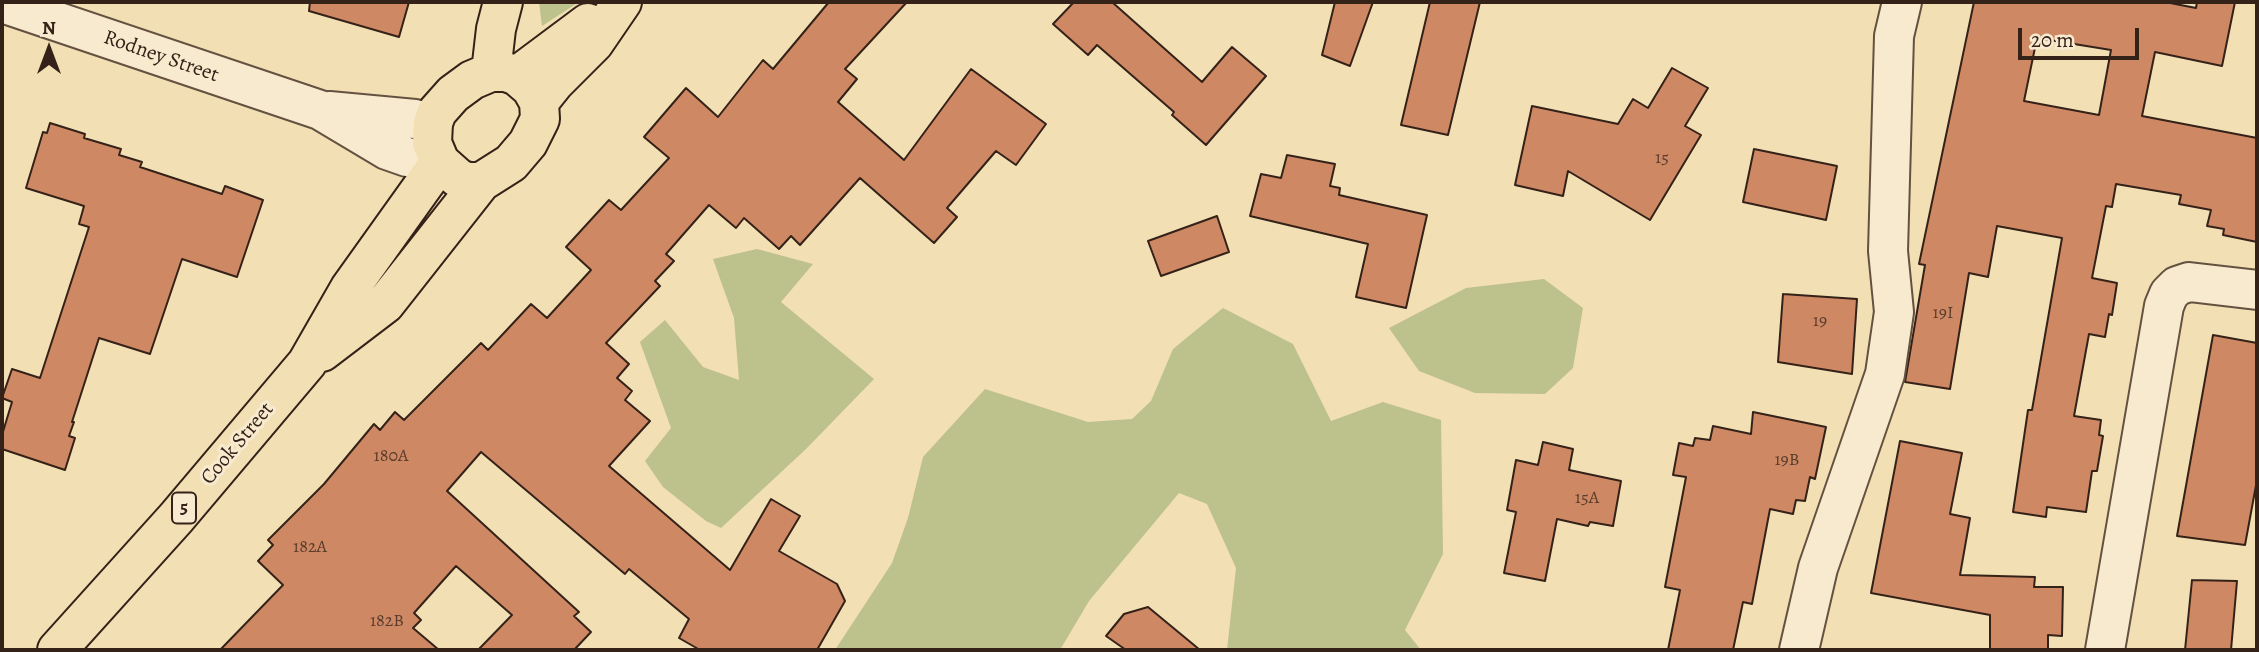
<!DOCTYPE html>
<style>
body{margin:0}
#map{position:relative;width:2259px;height:652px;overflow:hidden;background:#f2dfb4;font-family:Alegreya,serif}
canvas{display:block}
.frame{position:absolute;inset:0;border:4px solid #342219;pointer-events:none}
.north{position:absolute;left:14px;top:14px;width:70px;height:70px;-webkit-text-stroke:5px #f7eace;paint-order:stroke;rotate:0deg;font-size:19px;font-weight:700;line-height:28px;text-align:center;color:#342219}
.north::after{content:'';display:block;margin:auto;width:24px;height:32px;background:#342219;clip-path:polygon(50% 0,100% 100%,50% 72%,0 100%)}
.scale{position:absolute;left:2018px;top:28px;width:121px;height:32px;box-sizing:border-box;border:4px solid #342219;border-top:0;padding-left:9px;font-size:21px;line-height:24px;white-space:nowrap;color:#342219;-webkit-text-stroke:5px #f7eace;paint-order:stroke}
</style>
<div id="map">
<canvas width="2259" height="652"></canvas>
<div class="frame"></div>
<div class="north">N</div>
<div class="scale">20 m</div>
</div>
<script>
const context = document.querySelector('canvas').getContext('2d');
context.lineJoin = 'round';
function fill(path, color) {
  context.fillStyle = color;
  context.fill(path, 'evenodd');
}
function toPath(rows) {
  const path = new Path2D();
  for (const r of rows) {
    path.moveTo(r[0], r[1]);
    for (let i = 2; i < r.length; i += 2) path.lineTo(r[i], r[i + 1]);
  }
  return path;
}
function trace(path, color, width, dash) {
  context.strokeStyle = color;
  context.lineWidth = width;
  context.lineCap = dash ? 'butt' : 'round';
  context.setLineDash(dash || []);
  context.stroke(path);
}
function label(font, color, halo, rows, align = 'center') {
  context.font = font + ' Alegreya,serif';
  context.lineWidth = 6;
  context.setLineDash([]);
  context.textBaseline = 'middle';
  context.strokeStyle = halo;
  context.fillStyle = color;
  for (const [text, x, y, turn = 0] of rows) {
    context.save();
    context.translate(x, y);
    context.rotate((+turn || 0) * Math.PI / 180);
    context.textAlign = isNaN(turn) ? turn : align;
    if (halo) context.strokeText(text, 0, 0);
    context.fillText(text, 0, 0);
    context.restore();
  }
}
fill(toPath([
 [539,2,579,2,542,26],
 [757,249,813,264,781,302,874,379,806,449,721,528,706,521,663,487,645,461,671,428,640,342,665,320,703,367,739,380,734,318,713,259],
 [1544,279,1583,308,1573,368,1545,394,1475,393,1419,371,1389,328,1466,288],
 [1223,308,1293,344,1331,421,1383,402,1441,420,1443,554,1405,630,1421,650,1227,650,1236,568,1207,504,1179,493,1089,601,1060,650,835,650,892,563,908,518,923,457,985,389,1088,422,1132,419,1151,401,1173,349]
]), '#bdc18b');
const building = toPath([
 [310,2,409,2,399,37,309,11,310,2],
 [829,2,907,2,845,69,857,79,838,102,904,160,971,69,1046,124,1016,165,996,151,947,208,957,217,934,243,860,178,800,245,791,236,779,249,744,218,736,228,709,205,666,254,674,261,655,281,660,286,606,343,629,364,617,378,632,391,625,400,650,421,609,466,730,570,771,499,800,516,779,551,837,584,845,601,817,650,700,650,679,638,689,619,629,569,625,574,481,452,447,491,579,612,574,616,591,632,574,650,478,650,512,615,456,566,414,613,421,620,413,628,439,650,220,650,283,585,258,561,273,545,268,540,324,484,374,424,380,430,395,412,404,420,481,343,488,350,531,304,547,318,591,270,566,247,609,200,621,210,669,158,644,137,686,88,718,117,763,60,773,69,829,2],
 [1074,2,1112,2,1202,82,1232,47,1266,76,1206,145,1172,115,1174,112,1097,45,1088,55,1053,24,1074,2],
 [1335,2,1373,2,1350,66,1322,55,1335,2],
 [1430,2,1480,2,1448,135,1401,125,1430,2],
 [1974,2,2165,2,2196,8,2197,2,2235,2,2222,66,2155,52,2142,116,2257,138,2257,242,2223,235,2224,229,2207,226,2211,210,2179,204,2181,195,2116,184,2112,207,2106,206,2092,278,2117,283,2112,315,2109,314,2105,337,2089,334,2074,416,2101,420,2099,435,2103,436,2097,471,2092,471,2086,512,2047,507,2046,517,2013,512,2028,410,2032,410,2062,238,1997,226,1988,277,1969,273,1950,389,1905,382,1925,265,1919,264,1974,2],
 [2037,38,2111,50,2099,115,2024,101,2037,38],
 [1672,68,1708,88,1685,126,1701,135,1650,220,1568,171,1563,196,1515,185,1532,106,1618,124,1633,99,1648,108,1672,68],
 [50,123,85,134,84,138,121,149,119,155,142,162,140,167,222,194,225,186,263,200,237,277,182,259,150,354,99,338,72,422,74,422,69,436,75,438,65,470,2,449,2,435,12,402,2,398,12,369,40,378,89,227,79,224,84,206,26,188,43,132,47,133,50,123],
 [1754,149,1837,166,1826,220,1743,202,1754,149],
 [1287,155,1335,164,1330,186,1340,188,1339,195,1427,215,1406,308,1356,297,1368,244,1250,216,1261,174,1281,178,1287,155],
 [1217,216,1229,252,1161,276,1148,241,1217,216],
 [1783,294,1857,299,1852,374,1778,362,1783,294],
 [2213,335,2257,343,2257,480,2245,545,2177,536,2213,335],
 [1753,412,1826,427,1815,479,1810,477,1805,501,1796,500,1793,514,1770,509,1752,604,1743,602,1733,650,1668,650,1680,590,1665,587,1686,477,1673,475,1679,443,1693,446,1695,438,1710,440,1713,426,1751,434,1753,412],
 [1900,441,1962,453,1950,514,1970,518,1960,575,2035,577,2034,587,2063,587,2062,636,2048,635,2048,650,1990,650,1990,615,1871,593,1900,441],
 [1543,442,1573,449,1569,470,1621,481,1613,526,1590,522,1588,526,1557,519,1545,581,1504,573,1516,512,1507,510,1516,460,1538,465,1543,442],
 [2192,580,2237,581,2231,650,2185,650,2192,580],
 [1148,607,1200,650,1126,650,1106,636,1124,614,1148,607]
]);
fill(building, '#ce8863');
trace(building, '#342219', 2);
const minor = toPath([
 [2,3,320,110,387,150,407,157,440,162],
 [329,111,415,119,433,123],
 [1799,650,1818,568,1885,374,1894,312,1888,251,1894,36,1902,2],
 [2105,650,2164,306,2169,294,2177,286,2189,282,2257,290]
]);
const major = toPath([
 [491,72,506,72,517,76,531,88,539,102,540,119,528,143,511,163,481,182,467,182,458,178,440,162,432,143,433,123,437,112,453,94,472,80,491,72],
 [491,72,496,29,503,2],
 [517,76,588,23],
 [539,102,555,82,594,43,622,2],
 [322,352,385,304,481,182],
 [57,650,176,518,307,363,350,288,440,162]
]);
trace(minor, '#645140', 42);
trace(major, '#342219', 42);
trace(minor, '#f7eace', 38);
trace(major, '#f2dfb4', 38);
label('18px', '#5a3c2c', null, [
 ["15",1662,159],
 ["19I",1943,314],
 ["19",1820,322],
 ["180A",391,457],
 ["19B",1787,461],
 ["15A",1587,499],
 ["182A",310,548],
 ["182B",387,622]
]);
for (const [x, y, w] of [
 [184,508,24]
]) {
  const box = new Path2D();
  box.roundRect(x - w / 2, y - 15.5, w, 31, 5);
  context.fillStyle = '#f7eace';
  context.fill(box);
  trace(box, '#342219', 2);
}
label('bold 19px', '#342219', null, [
 ["5",184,508]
]);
label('21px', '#342219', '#f7eace', [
 ["Rodney Street",161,57,19],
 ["Cook Street",238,444,-50]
]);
</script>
